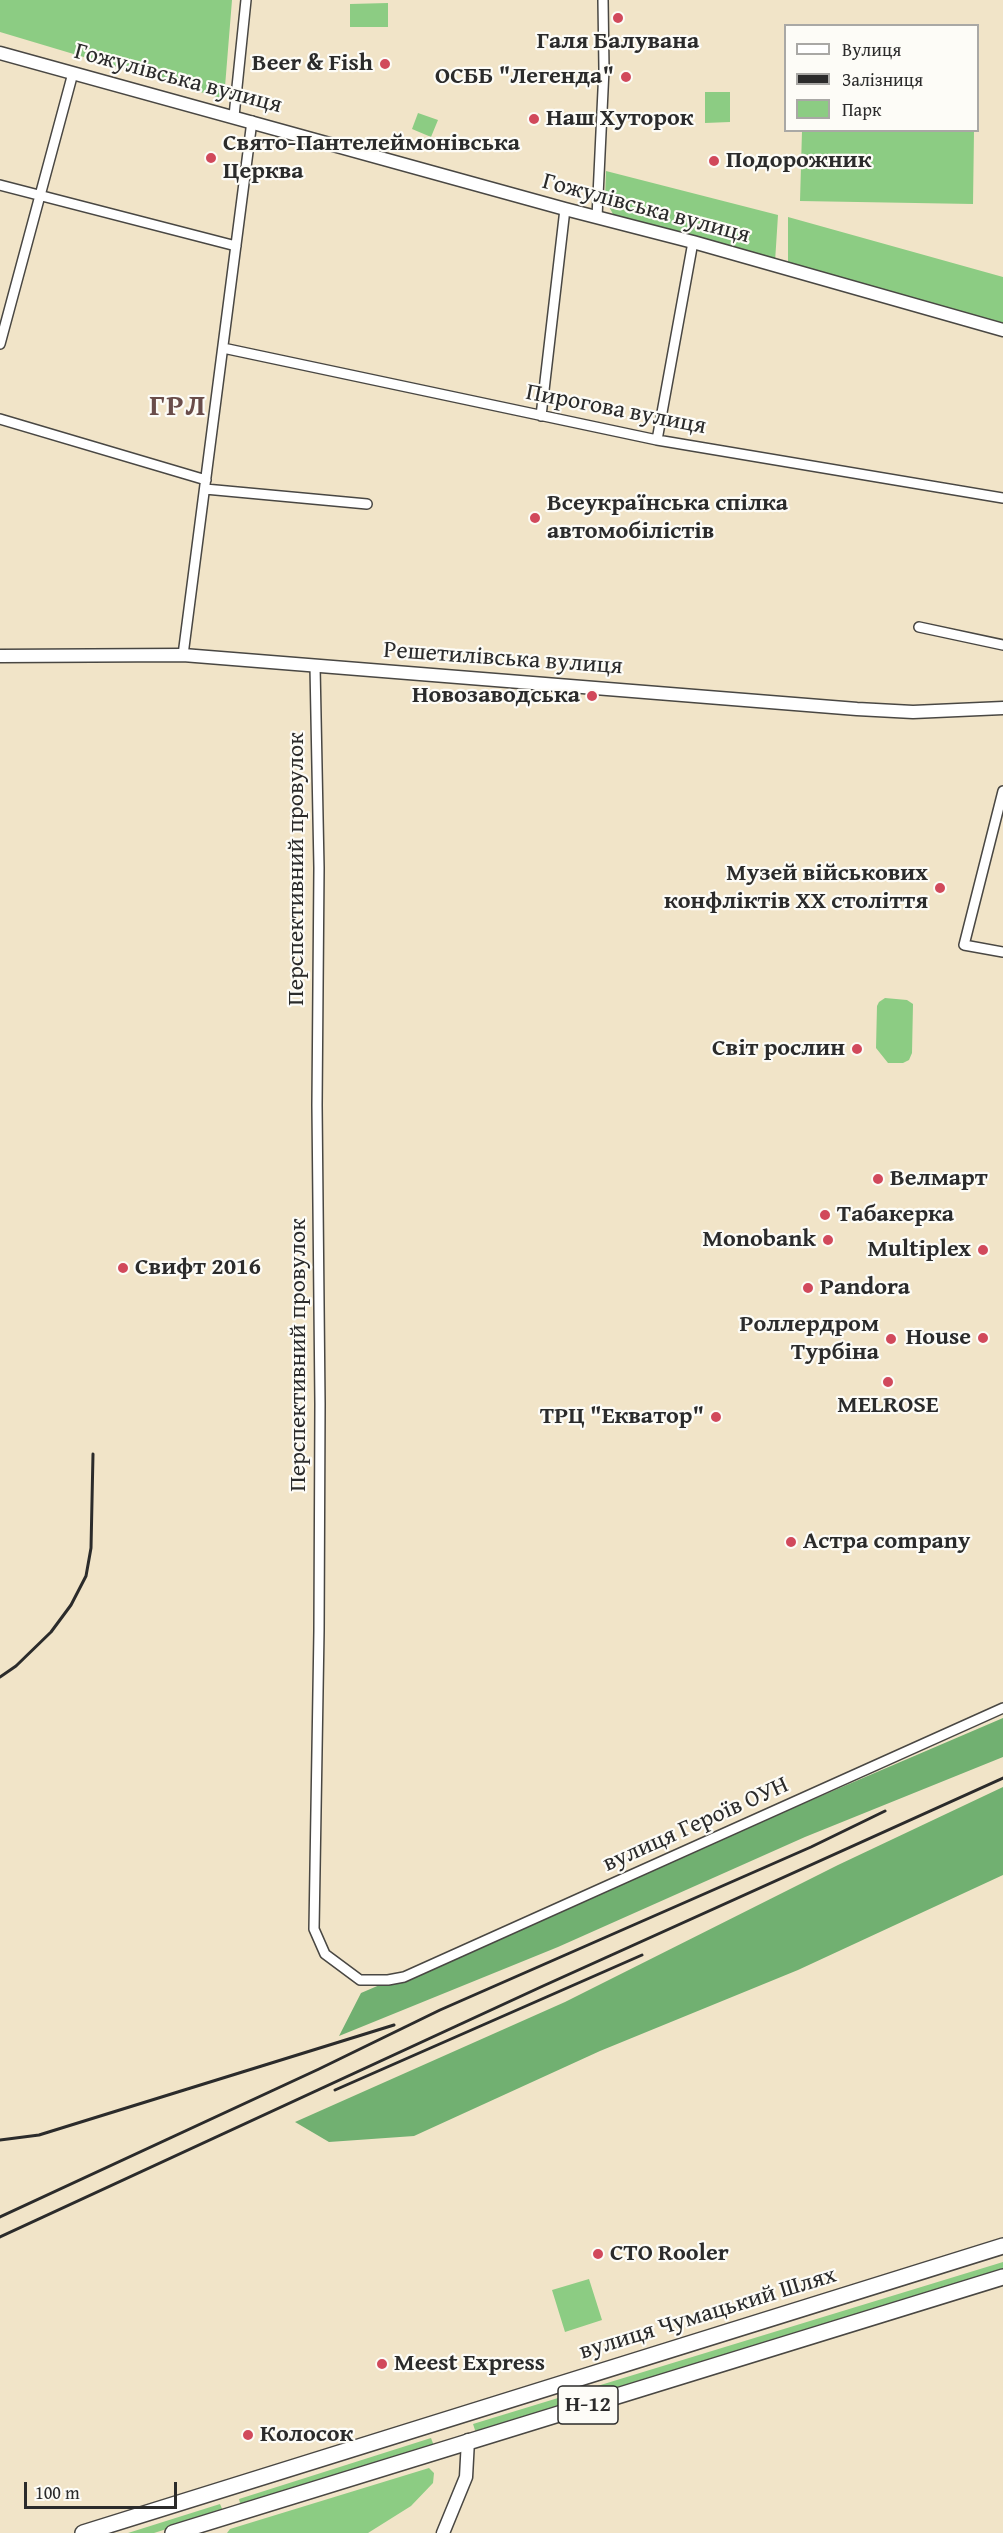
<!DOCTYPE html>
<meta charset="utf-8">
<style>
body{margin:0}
#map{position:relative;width:1003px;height:2533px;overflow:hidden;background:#f1e4c8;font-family:"Gentium Book Plus",serif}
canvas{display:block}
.legend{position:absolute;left:784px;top:24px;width:195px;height:108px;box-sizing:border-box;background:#fdfcf7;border:2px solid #a9a8a5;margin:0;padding:8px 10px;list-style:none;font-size:18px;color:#2b2b2b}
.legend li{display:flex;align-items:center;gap:12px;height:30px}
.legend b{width:30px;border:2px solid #a9a8a5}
.scale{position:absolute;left:24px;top:2482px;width:153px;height:27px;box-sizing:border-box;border:3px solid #2b2b2b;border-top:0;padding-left:8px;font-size:18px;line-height:21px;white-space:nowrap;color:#2b2b2b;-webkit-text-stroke:4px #fdfcf7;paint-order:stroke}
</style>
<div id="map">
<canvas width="1003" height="2533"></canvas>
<ul class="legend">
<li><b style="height:8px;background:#fff"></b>Вулиця</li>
<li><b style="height:8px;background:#2b2b2b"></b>Залізниця</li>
<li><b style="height:16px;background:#8ccc83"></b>Парк</li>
</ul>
<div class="scale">100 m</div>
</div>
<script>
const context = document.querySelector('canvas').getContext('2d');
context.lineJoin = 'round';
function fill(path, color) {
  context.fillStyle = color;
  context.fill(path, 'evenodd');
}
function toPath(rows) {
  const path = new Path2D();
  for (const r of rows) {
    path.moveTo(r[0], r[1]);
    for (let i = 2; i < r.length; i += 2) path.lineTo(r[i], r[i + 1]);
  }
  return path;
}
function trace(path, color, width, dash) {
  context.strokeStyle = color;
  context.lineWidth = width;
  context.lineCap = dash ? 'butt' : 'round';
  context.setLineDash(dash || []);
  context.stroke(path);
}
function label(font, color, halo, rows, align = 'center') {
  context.font = font + ' "Gentium Book Plus",serif';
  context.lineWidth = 4.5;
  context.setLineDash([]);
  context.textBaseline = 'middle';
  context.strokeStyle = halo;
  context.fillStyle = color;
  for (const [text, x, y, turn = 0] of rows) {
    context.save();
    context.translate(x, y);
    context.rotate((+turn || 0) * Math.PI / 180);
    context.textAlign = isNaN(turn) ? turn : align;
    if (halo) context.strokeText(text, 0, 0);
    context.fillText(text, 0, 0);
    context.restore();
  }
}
fill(toPath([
 [0,0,232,0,224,99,0,32],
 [388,3,388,27,350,27,350,4],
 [705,92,730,92,730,122,705,123],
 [418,113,438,120,431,137,412,129],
 [802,131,974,131,973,204,800,201],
 [606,171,778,215,775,262,614,216,605,199],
 [788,217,1003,277,1003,325,788,265],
 [885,998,907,1000,913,1004,912,1053,909,1060,903,1063,888,1063,876,1048,877,1006,879,1002],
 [1003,2262,1003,2272,476,2433,473,2424],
 [589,2279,602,2320,565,2332,552,2290],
 [431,2438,434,2446,241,2507,239,2499],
 [429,2468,434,2473,433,2483,411,2506,368,2533,227,2533,230,2529],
 [220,2504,223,2511,154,2533,128,2533]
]), '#8ccc83');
fill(toPath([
 [1003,1718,1003,1757,805,1837,558,1947,339,2036,361,1993],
 [1003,1787,1003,1875,798,1970,600,2051,414,2136,329,2142,295,2122,565,2002,838,1865]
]), '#71b071');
const minor = toPath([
 [234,116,246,0],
 [0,185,236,246],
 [597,217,604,69,603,0],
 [0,344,73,73],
 [223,348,657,440,1003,498],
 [541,416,565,209],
 [0,419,206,480],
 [657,440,693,242],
 [205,489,367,504],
 [919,627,1003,645],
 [183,655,252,121],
 [315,666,319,868,317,1105,320,1404,319,1631,314,1929,325,1954,360,1980,388,1980,404,1977,1003,1708],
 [1003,791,964,945,1003,952]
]);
const tertiary = toPath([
 [0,53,565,209,693,242,1003,330],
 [0,656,183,655,857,709,913,712,1003,708],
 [443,2533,466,2477,468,2440]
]);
const primary = toPath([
 [83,2533,1003,2246],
 [173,2533,1003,2277]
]);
trace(minor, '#494743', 12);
trace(tertiary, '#494743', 15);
trace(primary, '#494743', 18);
trace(minor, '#fff', 9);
trace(tertiary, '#fff', 12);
trace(primary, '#fff', 15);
trace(toPath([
 [0,1677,16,1666,51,1632,71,1605,86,1576,91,1548,93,1454],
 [335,2090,642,1955],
 [0,2140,39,2135,394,2025],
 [0,2217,319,2069,440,2010,811,1847,885,1811],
 [0,2237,543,1986,1003,1778]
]), '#2b2b2b', 3);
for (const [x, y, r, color] of [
 [618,18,6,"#d1495b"],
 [385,64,6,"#d1495b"],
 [626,77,6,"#d1495b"],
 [534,119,6,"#d1495b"],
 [211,158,6,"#d1495b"],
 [714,161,6,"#d1495b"],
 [535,518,6,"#d1495b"],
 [592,696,6,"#d1495b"],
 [940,888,6,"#d1495b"],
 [857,1049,6,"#d1495b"],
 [878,1179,6,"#d1495b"],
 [825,1215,6,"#d1495b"],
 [828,1240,6,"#d1495b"],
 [983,1250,6,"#d1495b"],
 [123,1268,6,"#d1495b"],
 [808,1288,6,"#d1495b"],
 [983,1338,6,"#d1495b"],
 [891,1339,6,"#d1495b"],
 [888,1382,6,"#d1495b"],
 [716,1417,6,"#d1495b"],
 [791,1542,6,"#d1495b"],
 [598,2254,6,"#d1495b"],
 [382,2364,6,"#d1495b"],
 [248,2435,6,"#d1495b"]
]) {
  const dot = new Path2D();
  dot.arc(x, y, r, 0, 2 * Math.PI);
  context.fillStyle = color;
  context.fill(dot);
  trace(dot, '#fdfcf7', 2);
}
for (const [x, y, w] of [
 [588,2405,60]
]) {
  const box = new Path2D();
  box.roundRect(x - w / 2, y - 19, w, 38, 4.5);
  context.fillStyle = '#fdfcf7';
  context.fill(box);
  trace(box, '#2b2b2b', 1.5);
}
label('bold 22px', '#2b2b2b', null, [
 ["Н-12",588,2405]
]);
label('bold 24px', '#2b2b2b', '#fdfcf7', [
 ["Галя Балувана",618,42,"center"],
 ["Beer & Fish",373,64,"right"],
 ["ОСББ \"Легенда\"",614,77,"right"],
 ["Наш Хуторок",546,119],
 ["Свято-Пантелеймонівська",223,144],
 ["Церква",223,172],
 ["Подорожник",726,161],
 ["Всеукраїнська спілка",547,504],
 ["автомобілістів",547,532],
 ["Новозаводська",580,696,"right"],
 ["Музей військових",928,874,"right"],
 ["конфліктів ХХ століття",928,902,"right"],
 ["Світ рослин",845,1049,"right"],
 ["Велмарт",890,1179],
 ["Табакерка",837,1215],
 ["Monobank",816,1240,"right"],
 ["Multiplex",971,1250,"right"],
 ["Свифт 2016",135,1268],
 ["Pandora",820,1288],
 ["Роллердром",879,1325,"right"],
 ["Турбіна",879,1353,"right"],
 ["House",971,1338,"right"],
 ["MELROSE",888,1406,"center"],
 ["ТРЦ \"Екватор\"",704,1417,"right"],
 ["Астра company",803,1542],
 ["СТО Rooler",610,2254],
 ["Meest Express",394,2364],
 ["Колосок",260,2435]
], 'left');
label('24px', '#2b2b2b', '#fdfcf7', [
 ["Гожулівська вулиця",178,79,15],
 ["Гожулівська вулиця",646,209,15],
 ["Пирогова вулиця",616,410,11],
 ["Решетилівська вулиця",503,659,4],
 ["Перспективний провулок",297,869,-90],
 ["Перспективний провулок",299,1355,-90],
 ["вулиця Героїв ОУН",696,1825,-24],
 ["вулиця Чумацький Шлях",708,2314,-17]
]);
context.letterSpacing = '1.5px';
label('bold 30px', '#6a4d4a', '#fdfcf7', [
 ["ГРЛ",178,407]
]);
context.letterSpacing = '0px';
</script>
